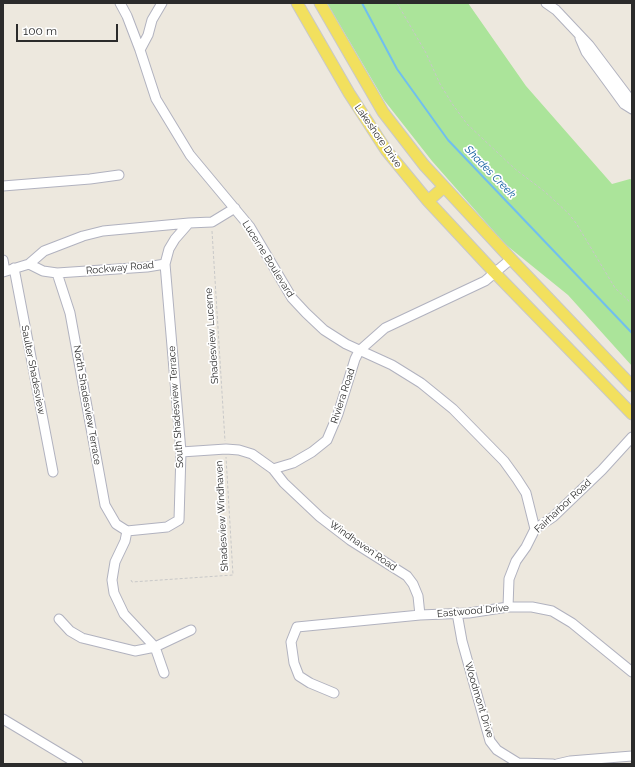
<!DOCTYPE html>
<style>
body{margin:0}
#map{position:relative;width:635px;height:767px;overflow:hidden;background:#ede8de;font-family:Raleway,sans-serif}
canvas{display:block}
.frame{position:absolute;inset:0;border:4px solid #2b2b2b;pointer-events:none}
.scale{position:absolute;left:16px;top:24px;width:102px;height:18px;box-sizing:border-box;border:2px solid #2b2b2b;border-top:0;padding-left:5px;font-size:12px;line-height:14px;white-space:nowrap;color:#2b2b2b;-webkit-text-stroke:3px #fff;paint-order:stroke}
</style>
<div id="map">
<canvas width="635" height="767"></canvas>
<div class="frame"></div>
<div class="scale">100 m</div>
</div>
<script>
const context = document.querySelector('canvas').getContext('2d');
context.lineJoin = 'round';
function fill(path, color) {
  context.fillStyle = color;
  context.fill(path, 'evenodd');
}
function toPath(rows) {
  const path = new Path2D();
  for (const r of rows) {
    path.moveTo(r[0], r[1]);
    for (let i = 2; i < r.length; i += 2) path.lineTo(r[i], r[i + 1]);
  }
  return path;
}
function trace(path, color, width, dash) {
  context.strokeStyle = color;
  context.lineWidth = width;
  context.lineCap = dash ? 'butt' : 'round';
  context.setLineDash(dash || []);
  context.stroke(path);
}
function label(font, color, halo, rows, align = 'center') {
  context.font = font + ' Raleway,sans-serif';
  context.lineWidth = 3.5;
  context.setLineDash([]);
  context.textBaseline = 'middle';
  context.strokeStyle = halo;
  context.fillStyle = color;
  for (const [text, x, y, turn = 0] of rows) {
    context.save();
    context.translate(x, y);
    context.rotate((+turn || 0) * Math.PI / 180);
    context.textAlign = isNaN(turn) ? turn : align;
    if (halo) context.strokeText(text, 0, 0);
    context.fillText(text, 0, 0);
    context.restore();
  }
}
fill(toPath([
 [327,3,468,3,526,86,612,184,630,179,632,180,631,200,632,201,632,366,568,295,505,244,432,161,384,100]
]), '#abe49a');
trace(toPath([
 [362,3,397,69,448,140,632,333]
]), '#70bfef', 2);
const minor = toPath([
 [120,3,127,16,140,50],
 [162,3,152,20,148,35,140,50,156,99,190,155,250,227,292,298,306,313,324,330,346,344,392,365,421,383,453,409,504,461,517,479,526,493,535,529],
 [546,3,556,10,589,45,629,98,632,106],
 [580,38,586,52,608,82,624,104,632,109],
 [3,186,90,179,119,175],
 [3,260,5,271],
 [29,264,44,251,83,236,103,231,189,223,212,222,235,208],
 [14,268,53,472],
 [3,272,29,264,43,271,57,273,147,267,165,264],
 [57,273,70,313,105,505,116,524,127,531],
 [181,452,226,449,239,450,252,454,273,469,293,463,312,452,327,440,338,414,355,359,359,351,385,328,485,281,511,259],
 [273,469,284,483,320,517,350,540,407,576,413,584,418,596,420,615],
 [127,531,167,527,179,520,181,452,165,264,169,249,175,239,189,223],
 [127,531,125,541,115,562,112,580,114,593,124,614,155,647,164,673],
 [508,607,509,579,516,561,526,547,535,529,553,517,602,470,632,437],
 [457,613,462,641,490,741,497,750,518,763,553,764],
 [59,619,70,631,82,638,135,651,155,647,191,630],
 [334,693,310,683,299,676,294,663,291,642,297,627,420,615,469,613,508,607,532,607,552,611,572,623,632,672],
 [3,719,78,764],
 [557,764,570,761,632,756]
]);
const major = toPath([
 [297,3,349,93,386,150,428,201,494,272,632,414],
 [320,3,383,112,424,165,511,259,632,386],
 [428,201,444,187]
]);
trace(minor, '#b1b2bf', 11);
trace(major, '#c8c8c8', 13);
trace(toPath([
 [397,3,426,53,440,84,453,105,467,124,515,169,544,191,568,213,576,223,615,288,632,304],
 [212,231,225,441],
 [131,580,132,582,233,575,226,457]
]), '#c8c8c8', 1, [3, 2]);
trace(minor, '#fff', 9);
trace(major, '#f2e05e', 11);
label('10px', '#2b2b2b', '#fff', [
 ["Lakeshore Drive",378,136,55],
 ["Lucerne Boulevard",268,259,58],
 ["Rockway Road",120,268,-5],
 ["Shadesview Lucerne",212,336,-94],
 ["Saulter Shadesview",33,370,79],
 ["Riviera Road",343,396,-72],
 ["North Shadesview Terrace",87,405,80],
 ["South Shadesview Terrace",176,407,-94],
 ["Fairharbor Road",563,506,-43],
 ["Shadesview Windhaven",222,516,-93],
 ["Windhaven Road",363,546,35],
 ["Eastwood Drive",473,611,-5],
 ["Woodmont Drive",479,700,73]
]);
label('italic 11px', '#0d5b9e', '#fff', [
 ["Shades Creek",490,172,46]
]);
</script>
